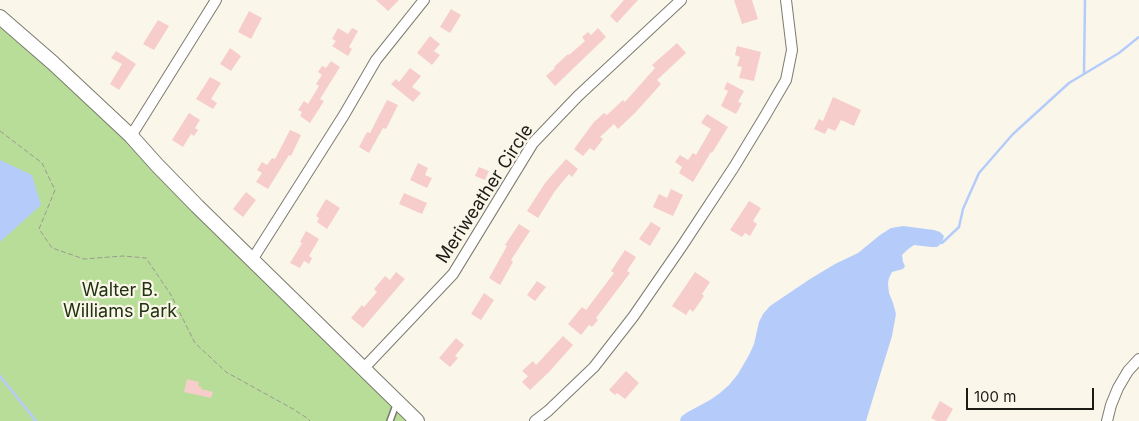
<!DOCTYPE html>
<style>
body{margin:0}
#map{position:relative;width:1139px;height:421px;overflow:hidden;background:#faf7ea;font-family:Inter,sans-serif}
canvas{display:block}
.scale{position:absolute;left:966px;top:388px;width:128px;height:22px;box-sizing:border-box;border:2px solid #1c1b16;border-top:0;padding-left:6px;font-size:15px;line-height:18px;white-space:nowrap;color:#1c1b16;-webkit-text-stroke:4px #faf7ea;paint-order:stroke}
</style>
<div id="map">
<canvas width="1139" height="421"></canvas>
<div class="scale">100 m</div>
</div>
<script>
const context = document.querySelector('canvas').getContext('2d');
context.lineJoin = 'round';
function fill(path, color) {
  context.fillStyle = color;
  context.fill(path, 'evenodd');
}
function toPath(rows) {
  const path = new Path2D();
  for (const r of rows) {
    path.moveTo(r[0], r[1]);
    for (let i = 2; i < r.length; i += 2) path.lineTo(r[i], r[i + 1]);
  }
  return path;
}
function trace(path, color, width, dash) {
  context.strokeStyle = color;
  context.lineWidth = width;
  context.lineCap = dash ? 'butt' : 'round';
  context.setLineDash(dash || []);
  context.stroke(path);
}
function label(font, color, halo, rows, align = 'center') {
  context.font = font + ' Inter,sans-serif';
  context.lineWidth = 4.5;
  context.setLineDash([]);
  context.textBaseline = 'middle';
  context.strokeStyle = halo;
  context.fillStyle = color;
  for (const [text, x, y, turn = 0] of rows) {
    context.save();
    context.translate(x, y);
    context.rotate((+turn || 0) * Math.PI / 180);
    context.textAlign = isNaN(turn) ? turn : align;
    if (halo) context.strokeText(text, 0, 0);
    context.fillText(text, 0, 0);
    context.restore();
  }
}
fill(toPath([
 [0,24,85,93,407,421,0,421]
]), '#b7dd99');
fill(toPath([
 [0,160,32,175,41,205,0,242],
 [903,226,934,230,940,232,944,236,942,243,937,247,931,247,914,245,907,250,902,255,903,262,905,266,903,269,892,272,889,278,888,283,889,293,893,303,896,314,892,336,866,421,680,421,681,417,686,413,710,400,720,393,729,385,738,374,749,355,754,344,759,322,763,314,770,306,810,279,835,264,858,253,880,235,891,228]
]), '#b5ccfb');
trace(toPath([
 [1084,73,1085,0],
 [942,243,959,227,963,209,979,173,1013,134,1069,83,1119,53,1139,37],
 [0,376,36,421]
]), '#b5ccfb', 2.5);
fill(toPath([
 [376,0,399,0,388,11],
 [624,0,638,0,617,23,610,16],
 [734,0,752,0,758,19,742,24],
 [451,9,461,15,450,33,440,27],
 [249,11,262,18,251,39,238,32],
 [158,20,169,26,154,50,143,44],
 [338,28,348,34,352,28,358,31,349,47,352,49,348,56,332,46,336,41,332,39],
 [598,28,606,37,555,86,546,76,555,68,554,67,568,54,569,55,585,41,582,37,588,32,591,35],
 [430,36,440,44,434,51,440,55,432,65,417,53],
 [677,43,686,53,657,80,661,84,635,113,618,129,614,124,600,137,603,139,594,151,590,148,583,156,574,149,594,122,604,113,607,115,623,100,625,102,655,68,652,65],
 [737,46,761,52,754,81,739,78,742,67,737,66,740,57,735,55],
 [230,48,241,56,231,71,220,64],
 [116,51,136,64,119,90,110,84,122,64,111,58],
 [331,61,340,67,320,99,324,101,310,123,300,116,302,112,298,110,304,101,308,104,319,86,316,84,322,75,318,72,322,66,326,68],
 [410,68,421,76,412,87,421,93,413,102,391,84,396,79,399,82],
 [210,77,221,83,211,99,217,103,213,109,196,99],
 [727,82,744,91,738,102,742,103,736,114,721,106,728,91,724,89],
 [833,97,861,110,854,126,841,120,835,131,828,128,825,134,814,129,819,119,823,121],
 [387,100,398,105,386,129,383,128,369,153,359,147,367,132,370,133],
 [189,113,200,120,195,128,198,130,194,136,191,134,183,147,172,140],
 [707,114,728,127,712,153,711,152,693,182,679,173,682,167,675,162,680,155,688,160,693,153,696,155,711,129,701,123],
 [290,130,301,135,291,156,289,155,268,189,256,182,262,173,257,170,262,162,267,165,272,158,275,159],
 [566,159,578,169,572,177,569,174,555,191,538,218,527,211,545,183],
 [418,163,428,168,425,175,432,178,427,188,410,180],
 [479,167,489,171,485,180,475,176],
 [671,189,683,195,673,216,653,207,659,194,667,198],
 [246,192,256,200,243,217,233,209],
 [404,193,427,203,422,214,399,204],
 [326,199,340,208,327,229,317,222,319,218,316,216],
 [749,201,761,208,753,221,757,224,750,236,745,233,742,237,730,230],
 [651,222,661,228,650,246,639,239],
 [519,224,530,231,511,260,513,262,500,285,489,278,507,246,505,245],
 [306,231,319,239,309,256,312,258,309,264,304,261,300,268,290,263,302,243,300,242],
 [625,250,636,257,627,271,630,273,596,318,598,320,592,327,589,325,581,335,568,324,582,307,586,310,614,273,611,271],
 [396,272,405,279,363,328,351,318,362,305,364,307,377,292,374,289,385,276,390,280],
 [695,272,710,282,702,294,704,296,693,312,690,309,686,315,672,306],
 [537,281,546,287,535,301,527,295],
 [484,293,494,300,481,320,471,314],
 [563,336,573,345,549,372,530,390,522,382,528,376,522,371,533,361,536,365],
 [456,338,464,345,455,356,458,358,450,367,439,358],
 [626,371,639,383,625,399,617,393,615,395,609,390],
 [187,379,199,382,198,386,202,387,201,389,213,392,211,398,184,392],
 [940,401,953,409,946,421,937,421,931,418]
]), '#f6cdca');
const service = toPath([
 [390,421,397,402]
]);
const minor = toPath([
 [131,136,216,0],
 [252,260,344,115,376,60,424,0],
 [363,369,453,274,533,143,578,96,681,0],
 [535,421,548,411,594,367,633,317,682,246,734,167,765,116,786,80,792,50,786,0],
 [1107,421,1111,405,1118,388,1128,371,1139,359]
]);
const secondary = toPath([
 [0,17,53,63,131,136,157,165,197,206,417,421]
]);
trace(service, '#7d7b6f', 8);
trace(minor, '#7d7b6f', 12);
trace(secondary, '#7d7b6f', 16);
trace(toPath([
 [0,131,42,163,55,190,39,229,52,248,84,259,123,256,146,258,171,295,195,343,226,372,293,409,307,418,310,421]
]), '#9b998f', 1, [5, 2.5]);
trace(service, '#fff', 5);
trace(minor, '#fff', 10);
trace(secondary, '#fff', 14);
label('18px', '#1c1b16', '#faf7ea', [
 ["Meriweather Circle",485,194,-57]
]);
label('18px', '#203210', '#faf7ea', [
 ["Walter B.",120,291],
 ["Williams Park",120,312]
]);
</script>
